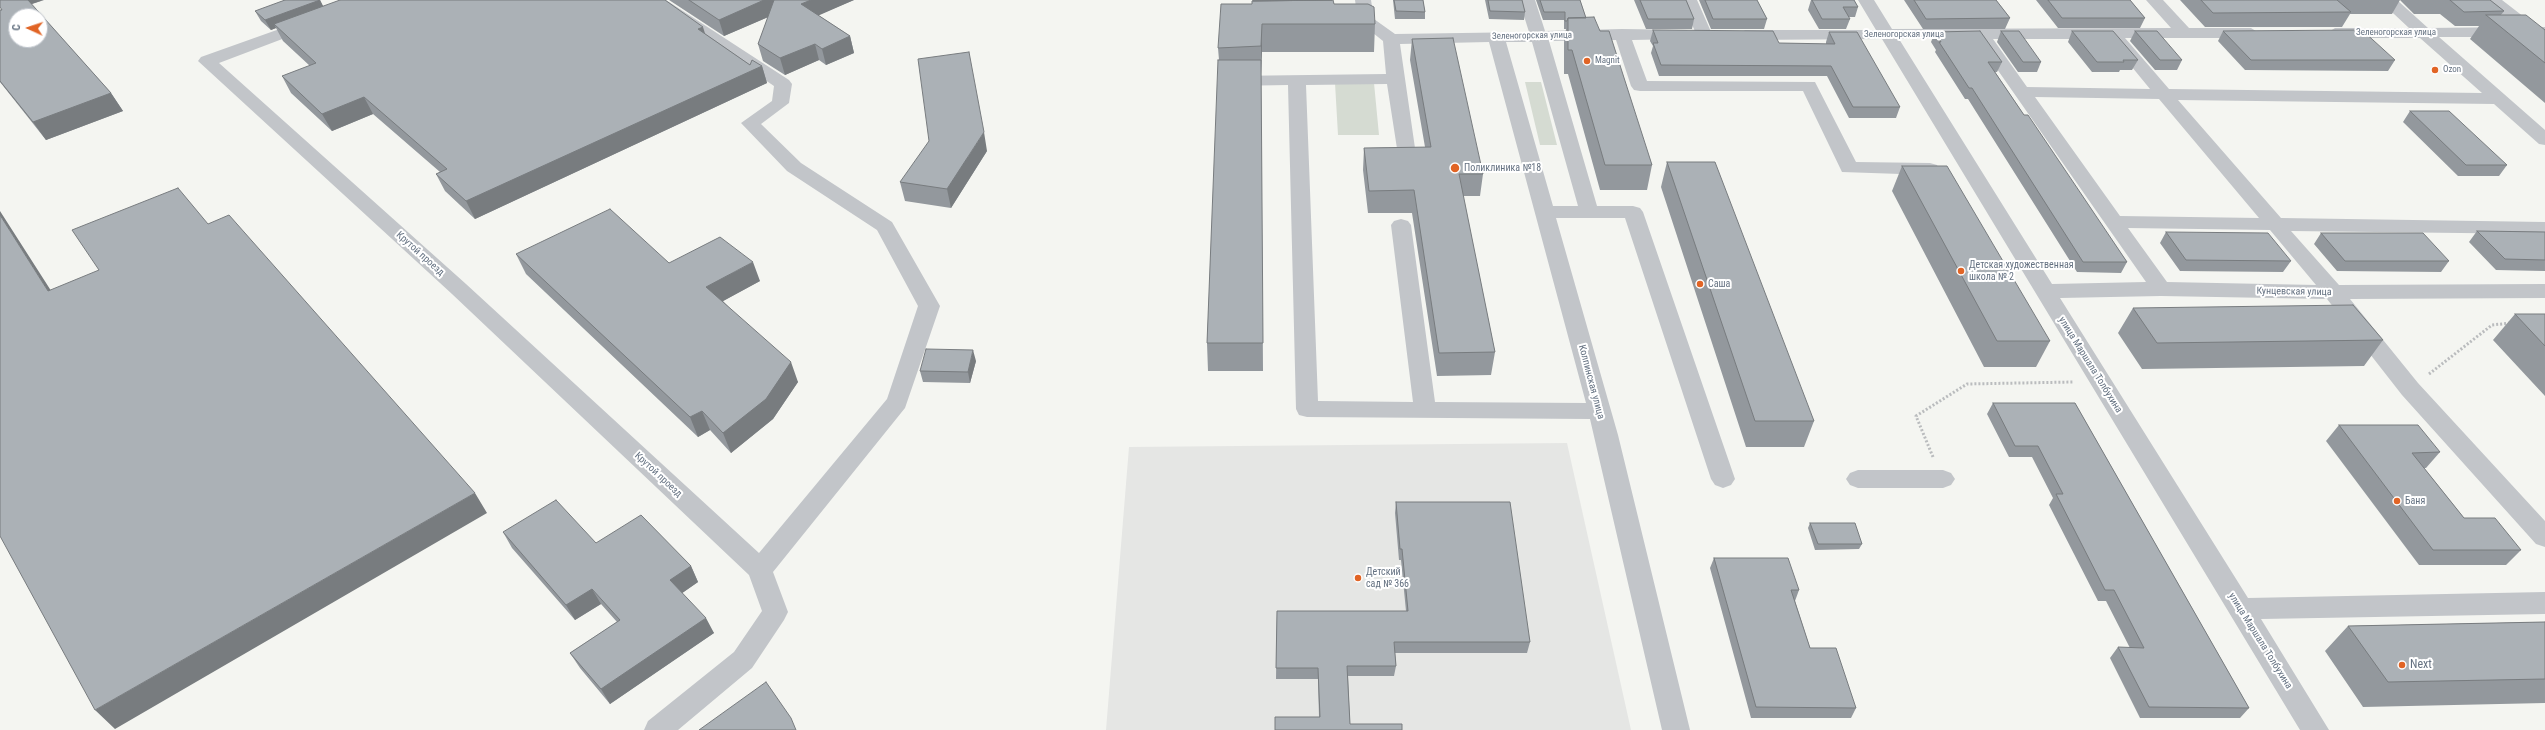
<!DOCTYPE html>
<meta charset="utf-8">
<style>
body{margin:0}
#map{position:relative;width:2545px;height:730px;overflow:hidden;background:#f4f5f1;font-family:"Roboto Condensed",sans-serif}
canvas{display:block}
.north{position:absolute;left:8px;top:8px;width:40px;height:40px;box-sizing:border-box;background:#fff;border:1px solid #c1c6cd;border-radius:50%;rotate:273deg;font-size:11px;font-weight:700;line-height:16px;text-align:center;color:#647181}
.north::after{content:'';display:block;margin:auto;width:14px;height:18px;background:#e16425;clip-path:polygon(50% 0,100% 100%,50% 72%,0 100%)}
</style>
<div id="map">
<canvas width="2545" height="730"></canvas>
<div class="north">С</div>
</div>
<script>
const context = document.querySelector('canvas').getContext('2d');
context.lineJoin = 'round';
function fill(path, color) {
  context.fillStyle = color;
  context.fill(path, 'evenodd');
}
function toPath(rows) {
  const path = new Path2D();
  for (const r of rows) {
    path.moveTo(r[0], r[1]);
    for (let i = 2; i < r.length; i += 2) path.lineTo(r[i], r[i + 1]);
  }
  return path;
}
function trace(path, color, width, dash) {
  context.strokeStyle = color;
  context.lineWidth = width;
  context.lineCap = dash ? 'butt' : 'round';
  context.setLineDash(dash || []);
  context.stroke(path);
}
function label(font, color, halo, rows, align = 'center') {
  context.font = font + ' "Roboto Condensed",sans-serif';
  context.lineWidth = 4;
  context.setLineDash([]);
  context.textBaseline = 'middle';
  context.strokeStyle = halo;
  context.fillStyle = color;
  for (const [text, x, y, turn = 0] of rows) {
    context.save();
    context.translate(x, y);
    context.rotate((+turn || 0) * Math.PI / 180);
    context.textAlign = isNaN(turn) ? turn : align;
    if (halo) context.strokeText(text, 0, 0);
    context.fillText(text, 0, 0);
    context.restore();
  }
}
fill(toPath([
 [1567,443,1631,730,1106,730,1129,447]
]), '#e5e6e4');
fill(toPath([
 [1525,82,1541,82,1557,145,1540,145],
 [1335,83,1374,83,1379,135,1338,135]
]), '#d5dbd2');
trace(toPath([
 [2429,374,2492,325,2511,323],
 [1933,457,1916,416,1967,384,2073,382]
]), '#babcbe', 3, [2, 2]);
fill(toPath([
 [647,0,666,0,789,80,792,84,789,103,761,124,801,163,892,222,940,306,905,408,773,572,788,612,784,620,752,668,678,730,644,730,648,721,734,652,762,611,749,575,452,294,198,61,201,57,302,21,314,21,316,24,314,27,219,63,466,284,759,553,887,399,918,306,877,230,787,171,741,123,772,101,774,86,647,0],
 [1355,0,1371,0,1374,19,1395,34,1529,32,1519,0,1535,0,1545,31,1622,29,1687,30,1689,34,1681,39,1632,40,1647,81,1815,82,1856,162,1930,163,1937,165,1939,169,1937,173,1930,175,1842,172,1803,91,1640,91,1634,90,1631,86,1616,40,1549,41,1597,206,1633,206,1640,208,1643,212,1735,479,1731,485,1723,488,1715,485,1711,479,1625,218,1556,218,1618,435,1690,730,1662,730,1590,419,1307,417,1299,415,1296,409,1288,85,1231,86,1225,85,1222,81,1225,77,1231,76,1386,74,1383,41,1358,21,1355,0],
 [1489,42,1586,403,1435,402,1411,225,1408,221,1401,219,1394,221,1391,225,1413,402,1318,401,1306,85,1387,84,1398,155,1400,159,1407,161,1414,159,1416,155,1400,44,1489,42],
 [1506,42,1532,42,1578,206,1553,206,1506,42],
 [1681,0,1697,0,1712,34,1710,38,1698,38,1681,0],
 [1858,0,1874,0,1892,29,2171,28,2146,0,2163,0,2189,28,2251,28,2259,33,2251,38,2125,38,2169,89,2482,93,2420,38,2335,38,2327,33,2335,28,2409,28,2379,0,2397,0,2428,28,2516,27,2484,0,2502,0,2537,27,2545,27,2545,37,2535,39,2529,37,2439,37,2545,130,2545,145,2539,144,2494,104,2178,100,2281,218,2545,222,2545,234,2291,231,2339,285,2545,284,2545,298,2350,299,2418,383,2545,521,2545,547,2536,544,2402,395,2327,299,2161,296,2060,298,2248,598,2545,592,2545,614,2261,619,2329,730,2300,730,1882,39,1745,40,1737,35,1745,30,1876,30,1858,0],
 [1899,39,1976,39,2146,282,2052,284,1899,39],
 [1993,39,2109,39,2150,89,2027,87,1993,39],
 [2035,97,2159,99,2259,218,2120,216,2035,97],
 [2128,228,2270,230,2316,285,2167,282,2128,228],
 [1858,470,1943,470,1951,473,1955,479,1951,485,1943,488,1858,488,1850,485,1846,479,1850,473,1858,470]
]), '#c2c5c9');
fill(toPath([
 [44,0,31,4,111,93,123,111,46,140,0,82,0,10],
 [320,0,323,6,705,34,750,65,762,66,767,83,475,219,445,191,436,174,440,172,373,114,332,131,291,93,282,76,310,66,283,41,276,28,271,30,261,21,255,11],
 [669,0,854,0,818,15,850,36,854,53,826,65,819,60,785,75,763,61,758,44,768,17,724,36],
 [1393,0,1423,0,1425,12,1425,19,1395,19],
 [1485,0,1522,0,1525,12,1524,20,1489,19],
 [1536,0,1580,0,1586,18,1652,165,1647,190,1600,190,1568,74,1564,74,1564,42,1566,29,1564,29,1564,20,1543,20],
 [1634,0,1686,0,1694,19,1692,29,1646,29],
 [1699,0,1757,0,1767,19,1764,29,1711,29],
 [1811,0,1854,0,1858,7,1855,17,1848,17,1850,19,1846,29,1819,29,1808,10],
 [1904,0,1996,0,2010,18,2005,29,1923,29],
 [2036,0,2130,0,2145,18,2140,28,2058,28],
 [2180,0,2490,0,2504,11,2501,15,2545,30,2545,103,2470,39,2479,26,2455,26,2440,14,2414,14,2400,0,2392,14,2350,14,2342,27,2205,27],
 [1252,4,1334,4,1375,24,1374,52,1262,52,1261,74,1263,371,1208,371,1207,343,1219,60,1218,48],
 [1653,30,1779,43,1826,44,1826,42,1829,32,1900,107,1896,118,1849,118,1827,76,1659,76,1651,53,1653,46,1650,41],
 [2001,31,2041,62,2037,72,2018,72,1997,42],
 [2072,31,2138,60,2132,70,2120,70,2119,72,2092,72,2068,42],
 [2135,31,2182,60,2177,70,2155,70,2130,41],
 [2223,31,2395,60,2388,71,2245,70,2218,41],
 [1935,32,2002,62,1997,72,1995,72,2024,115,2127,262,2121,273,2077,272,1968,99,1965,99,1935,52,1936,50,1931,42],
 [1412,39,1483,174,1480,196,1463,196,1495,352,1491,375,1437,376,1412,213,1368,213,1363,170,1364,148,1425,147,1410,60],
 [2410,111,2507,165,2499,176,2458,176,2403,122],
 [987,151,951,208,905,201,900,182],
 [1667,162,1814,421,1804,447,1746,447,1661,187],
 [1902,166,2050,341,2036,367,1984,367,1892,191],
 [2477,231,2545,232,2545,271,2496,270,2469,242],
 [2166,232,2291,261,2283,272,2180,271,2160,243],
 [2321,233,2449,261,2441,272,2337,271,2314,244],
 [516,254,669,263,760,281,723,301,798,382,773,419,731,453,710,430,698,437,526,274],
 [2133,308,2383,340,2364,366,2142,369,2118,333],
 [2515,314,2545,314,2545,396,2493,340],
 [976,361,970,383,923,382,920,371],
 [1993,403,2075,403,2249,708,2240,718,2140,718,2110,658,2118,647,2130,648,2106,601,2098,601,2049,505,2053,498,2032,457,2009,457,1987,414],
 [2339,425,2440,452,2426,468,2424,468,2464,518,2521,550,2506,565,2419,565,2326,441],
 [1396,502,1530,642,1527,653,1395,653,1396,666,1394,676,1348,676,1350,724,1275,730,1319,717,1318,679,1276,679,1277,611,1406,611,1401,560,1399,560,1395,513],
 [1810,523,1862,544,1859,549,1815,550,1808,528],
 [503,532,596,543,691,566,698,582,682,593,714,633,610,704,580,668,570,653,617,622,601,604,575,620,512,548],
 [1714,558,1799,590,1795,601,1810,648,1856,708,1851,718,1751,718,1710,568],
 [2545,622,2545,703,2363,707,2325,651,2348,626]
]), '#93989d');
fill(toPath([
 [26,0,44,0,29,5],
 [320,0,325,10,274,24,276,28,271,30,265,20],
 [764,0,777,0,780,12,724,36,719,20],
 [811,0,854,0,806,21,801,4],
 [1262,24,1262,74,1261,46],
 [703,27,708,43,698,29],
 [850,36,854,53,826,65,822,49],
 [815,44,819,60,785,75,780,58],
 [762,66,767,83,475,219,466,201],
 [111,93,123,111,46,140,33,122],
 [364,97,373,114,332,131,322,114],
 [984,132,987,151,951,208,947,189],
 [0,211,64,311,48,291,0,215],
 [753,262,760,281,714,306,706,287],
 [973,350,976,361,970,383,968,372],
 [791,362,798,382,773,419,731,453,723,433],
 [702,411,710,430,698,437,690,417],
 [475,493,487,513,115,729,95,710],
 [691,566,698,582,678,596,670,580],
 [592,589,601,604,575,620,566,605],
 [706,618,714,633,610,704,601,689]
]), '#787c7f');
const building = toPath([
 [0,0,28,0,111,93,33,122,0,81,0,10,2,10,0,7,0,0],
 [16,16,40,16,40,40,16,40,16,16],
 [285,0,320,0,265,20,255,11,285,0],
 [340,0,665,0,703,27,698,29,750,65,752,60,762,66,466,201,436,174,447,169,364,97,322,114,282,76,316,63,274,24,340,0],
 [689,0,764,0,719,20,689,0],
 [774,0,811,0,801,4,850,36,822,49,815,44,780,58,758,44,774,0],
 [1253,0,1332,0,1253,1,1253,0],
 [1333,0,1334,4,1368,4,1374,7,1375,24,1262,24,1261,46,1218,48,1221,4,1252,4,1252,1,1333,0],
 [1394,0,1423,0,1425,12,1396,11,1394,0],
 [1488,0,1522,0,1525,12,1490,11,1488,0],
 [1540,0,1580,0,1586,18,1568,18,1567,21,1565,21,1565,12,1544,12,1540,0],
 [1640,0,1686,0,1694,19,1648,19,1640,0],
 [1705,0,1757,0,1767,19,1713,19,1705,0],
 [1812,0,1854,0,1858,7,1843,7,1850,19,1822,19,1812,0],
 [1914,0,1996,0,2010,18,1926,19,1914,0],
 [2048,0,2130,0,2145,18,2062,18,2048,0],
 [2201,0,2337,0,2351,12,2213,13,2201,0],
 [2450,0,2490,0,2504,11,2464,12,2450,0],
 [2486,15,2526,15,2545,30,2545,63,2486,15],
 [1594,17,1600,31,1609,31,1652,165,1605,165,1572,50,1568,50,1568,18,1594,17],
 [1653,30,1773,31,1779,43,1835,44,1829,32,1857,32,1900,107,1853,107,1831,66,1661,65,1653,43,1658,43,1653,30],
 [2362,30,2395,60,2251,60,2223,31,2362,30],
 [1980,31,2002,62,1988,62,2024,115,2028,115,2127,262,2083,262,1972,88,1969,88,1939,42,1941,42,1935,32,1980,31],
 [2001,31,2019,31,2041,62,2023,62,2001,31],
 [2072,31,2113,31,2138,60,2123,60,2124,62,2097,62,2072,31],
 [2135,31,2157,31,2182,60,2160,60,2135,31],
 [1453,38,1483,174,1459,174,1495,352,1439,353,1414,190,1369,191,1364,148,1431,147,1412,39,1453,38],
 [969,52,984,132,947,189,900,182,929,141,918,59,969,52],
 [1218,60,1261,60,1263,343,1207,343,1218,60],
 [2410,111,2449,111,2507,165,2466,165,2410,111],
 [1667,162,1715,162,1814,421,1755,421,1667,162],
 [1902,166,1947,166,2050,341,1997,341,1902,166],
 [178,188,208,224,229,215,475,493,95,710,0,536,0,215,48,291,99,270,72,230,178,188],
 [610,209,669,263,720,237,753,262,706,287,791,362,766,399,723,433,702,411,690,417,516,254,610,209],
 [2477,231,2545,232,2545,260,2505,259,2477,231],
 [2166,232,2268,233,2291,261,2186,260,2166,232],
 [2321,233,2423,233,2449,261,2345,261,2321,233],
 [2353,305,2383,340,2157,343,2133,308,2353,305],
 [2515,314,2545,314,2545,346,2515,314],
 [926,349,973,350,968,372,920,371,926,349],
 [1993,403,2075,403,2249,708,2149,707,2118,647,2144,648,2114,590,2105,590,2056,494,2063,494,2038,446,2015,446,1993,403],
 [2339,425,2418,425,2440,452,2412,453,2464,518,2495,518,2521,550,2433,550,2339,425],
 [556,500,596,543,641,515,691,566,670,580,706,618,601,689,570,653,620,620,592,589,566,605,503,532,556,500],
 [1396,502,1510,502,1530,642,1394,642,1396,666,1347,666,1350,724,1402,724,1402,730,1275,730,1275,717,1320,717,1318,668,1276,668,1277,611,1408,611,1402,549,1400,549,1396,502],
 [1810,523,1855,523,1862,544,1818,544,1810,523],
 [1714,558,1788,558,1799,590,1791,590,1810,648,1836,648,1856,708,1756,707,1714,558],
 [2545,622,2545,679,2388,682,2348,626,2545,622],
 [766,682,791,718,796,730,699,730,766,682]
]);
fill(building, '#abb1b6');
trace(building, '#787c7f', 1);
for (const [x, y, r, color] of [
 [1587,61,4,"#e16425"],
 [2435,70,4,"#e16425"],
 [1455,168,5,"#e16425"],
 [1961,271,4,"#e16425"],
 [1700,284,4,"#e16425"],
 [2397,501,4,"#e16425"],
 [1358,578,4,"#e16425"],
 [2402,665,4,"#e16425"]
]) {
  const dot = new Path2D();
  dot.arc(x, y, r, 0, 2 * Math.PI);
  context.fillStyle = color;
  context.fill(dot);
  trace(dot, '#fff', 1.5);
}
label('9px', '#647181', '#fff', [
 ["Зеленогорская улица",2396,33],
 ["Зеленогорская улица",1904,35],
 ["Зеленогорская улица",1532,36,-1]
]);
label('9px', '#647181', '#fff', [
 ["Magnit",1595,61],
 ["Ozon",2443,70]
], 'left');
label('10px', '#647181', '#fff', [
 ["Поликлиника №18",1464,168],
 ["Детская художественная",1969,265],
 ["школа № 2",1969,277],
 ["Саша",1708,284],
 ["Баня",2405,501],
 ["Детский",1366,572],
 ["сад № 366",1366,584]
], 'left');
label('10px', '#647181', '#fff', [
 ["Крутой проезд",420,254,42],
 ["Кунцевская улица",2294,292,1],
 ["улица Маршала Толбухина",2090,365,58],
 ["Колпинская улица",1591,382,75],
 ["Крутой проезд",658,475,43],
 ["улица Маршала Толбухина",2260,641,58]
]);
label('12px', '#647181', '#fff', [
 ["Next",2410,665]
], 'left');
</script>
